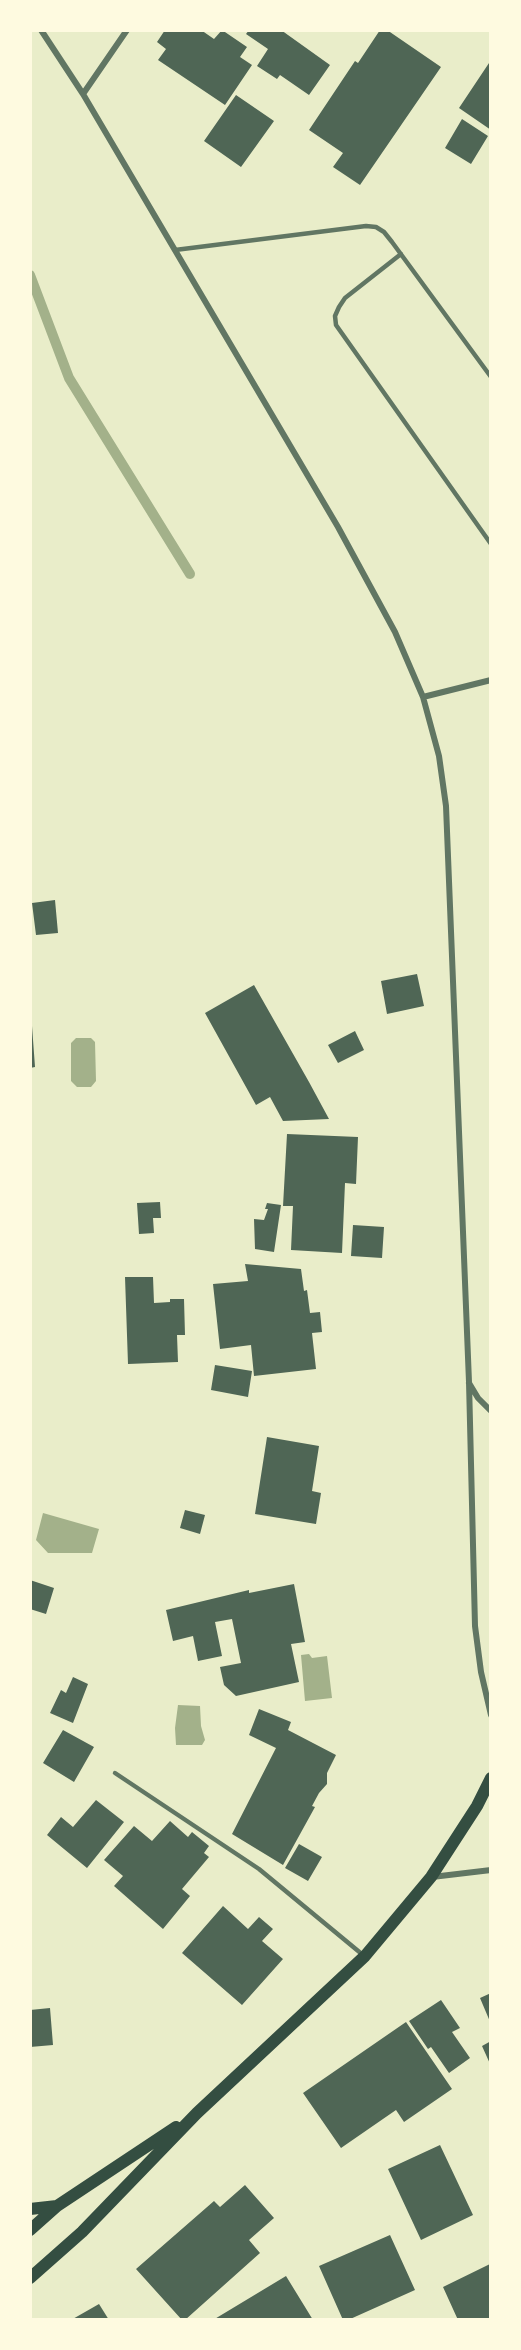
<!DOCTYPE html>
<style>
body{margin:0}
#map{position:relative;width:521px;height:2350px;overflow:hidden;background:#e9edc9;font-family:"PT Serif",serif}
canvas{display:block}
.frame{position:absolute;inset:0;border:32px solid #fefae0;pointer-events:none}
</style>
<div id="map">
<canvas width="521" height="2350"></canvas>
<div class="frame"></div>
</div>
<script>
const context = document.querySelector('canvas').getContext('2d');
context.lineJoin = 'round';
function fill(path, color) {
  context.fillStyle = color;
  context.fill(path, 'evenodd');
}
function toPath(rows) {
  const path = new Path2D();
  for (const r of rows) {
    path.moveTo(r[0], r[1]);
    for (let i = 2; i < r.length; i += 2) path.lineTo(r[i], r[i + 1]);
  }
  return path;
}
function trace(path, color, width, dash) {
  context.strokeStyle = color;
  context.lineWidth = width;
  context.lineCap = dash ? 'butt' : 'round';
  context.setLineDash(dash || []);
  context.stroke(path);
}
fill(toPath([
 [76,1038,91,1038,95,1042,96,1081,91,1087,77,1087,71,1081,71,1043],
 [43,1513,99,1529,92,1553,48,1553,36,1540],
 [309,1654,312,1658,327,1656,332,1698,305,1701,301,1655],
 [178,1705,200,1706,201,1726,205,1740,202,1745,176,1745,175,1728]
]), '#a3b18a');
trace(toPath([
 [30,275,69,378,190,574]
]), '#a3b18a', 10);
fill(toPath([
 [165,30,201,30,214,39,222,30,247,47,240,57,252,65,225,105,158,60,166,49,157,42],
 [249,30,281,30,330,65,309,95,280,75,277,79,257,66,268,49,246,34],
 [380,30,387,30,441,67,360,185,333,167,343,153,309,130,355,61,358,63],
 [491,60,491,130,459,108],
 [236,95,274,121,241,167,204,141],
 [462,119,488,136,471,164,445,148],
 [55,900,58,933,36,935,32,903],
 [417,974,424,1006,387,1014,381,981],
 [254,985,309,1082,329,1119,283,1121,270,1097,256,1105,205,1013],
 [30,1026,32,1026,35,1067,30,1068],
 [355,1031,364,1050,338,1063,328,1045],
 [287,1134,358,1137,356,1184,345,1183,342,1253,291,1250,293,1206,283,1206],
 [160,1202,161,1218,153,1218,154,1233,139,1234,137,1203],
 [267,1203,281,1205,274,1252,255,1249,254,1219,264,1220,268,1209,265,1209],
 [353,1225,384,1227,382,1258,351,1256],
 [245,1264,301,1269,304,1291,307,1290,310,1313,320,1312,322,1332,312,1333,316,1369,254,1376,251,1345,220,1349,213,1284,248,1281],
 [125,1277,153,1277,154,1303,170,1302,170,1299,184,1299,185,1335,177,1335,178,1362,128,1364],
 [215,1365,252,1371,248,1397,211,1390],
 [267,1437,319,1446,312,1491,321,1493,316,1524,255,1514],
 [185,1510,205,1515,200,1534,180,1528],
 [30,1580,54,1588,46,1614,30,1609],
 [294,1584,305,1642,291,1644,299,1682,236,1696,224,1685,220,1667,241,1663,232,1619,215,1622,222,1656,198,1661,193,1636,173,1641,166,1610,249,1590,249,1593],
 [73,1677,88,1684,73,1723,50,1713,61,1690,66,1693],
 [259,1709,291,1722,288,1730,336,1755,327,1773,327,1784,319,1793,312,1806,315,1807,283,1865,232,1834,276,1748,249,1735],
 [63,1730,94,1747,74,1782,43,1763],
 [96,1800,124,1822,87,1868,47,1835,61,1817,73,1827],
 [170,1821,188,1837,192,1832,209,1846,204,1853,209,1857,182,1889,190,1896,163,1929,114,1886,123,1876,104,1860,134,1826,152,1841],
 [299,1844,322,1857,308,1881,285,1868],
 [223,1906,248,1929,259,1917,273,1929,262,1941,283,1959,242,2005,182,1953],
 [491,1993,491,2024,480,1998],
 [441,2000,460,2028,452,2032,470,2058,449,2073,431,2047,428,2049,409,2021],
 [50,2008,53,2045,30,2047,30,2010],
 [406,2022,452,2089,404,2122,396,2110,341,2148,303,2093],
 [491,2041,491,2066,482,2046],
 [440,2145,473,2215,421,2240,388,2169],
 [245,2185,274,2218,249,2240,260,2253,185,2320,182,2320,136,2269,214,2201,220,2207],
 [390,2235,415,2290,348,2320,343,2320,319,2266],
 [490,2264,491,2320,458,2320,443,2287],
 [286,2276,313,2320,213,2320],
 [99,2304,109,2320,71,2320]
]), '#4f6655');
trace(toPath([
 [175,250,366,226,376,227,384,232,392,242,491,377],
 [401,254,345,298,339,307,335,316,336,325,491,544],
 [115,1773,259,1869,363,1955]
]), '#617663', 4.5);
trace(toPath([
 [41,30,83,94,338,527,395,632,423,697,439,756,446,806,469,1382,475,1626,481,1672,491,1715],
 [83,94,127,30],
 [423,697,491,680],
 [469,1383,478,1398,491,1411],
 [432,1877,491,1870]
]), '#617663', 6);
trace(toPath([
 [30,2209,57,2206],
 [30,2230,57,2206,176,2127],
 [30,2278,82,2232,197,2113,365,1956,431,1877,477,1806,491,1778]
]), '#344e41', 12);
</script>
